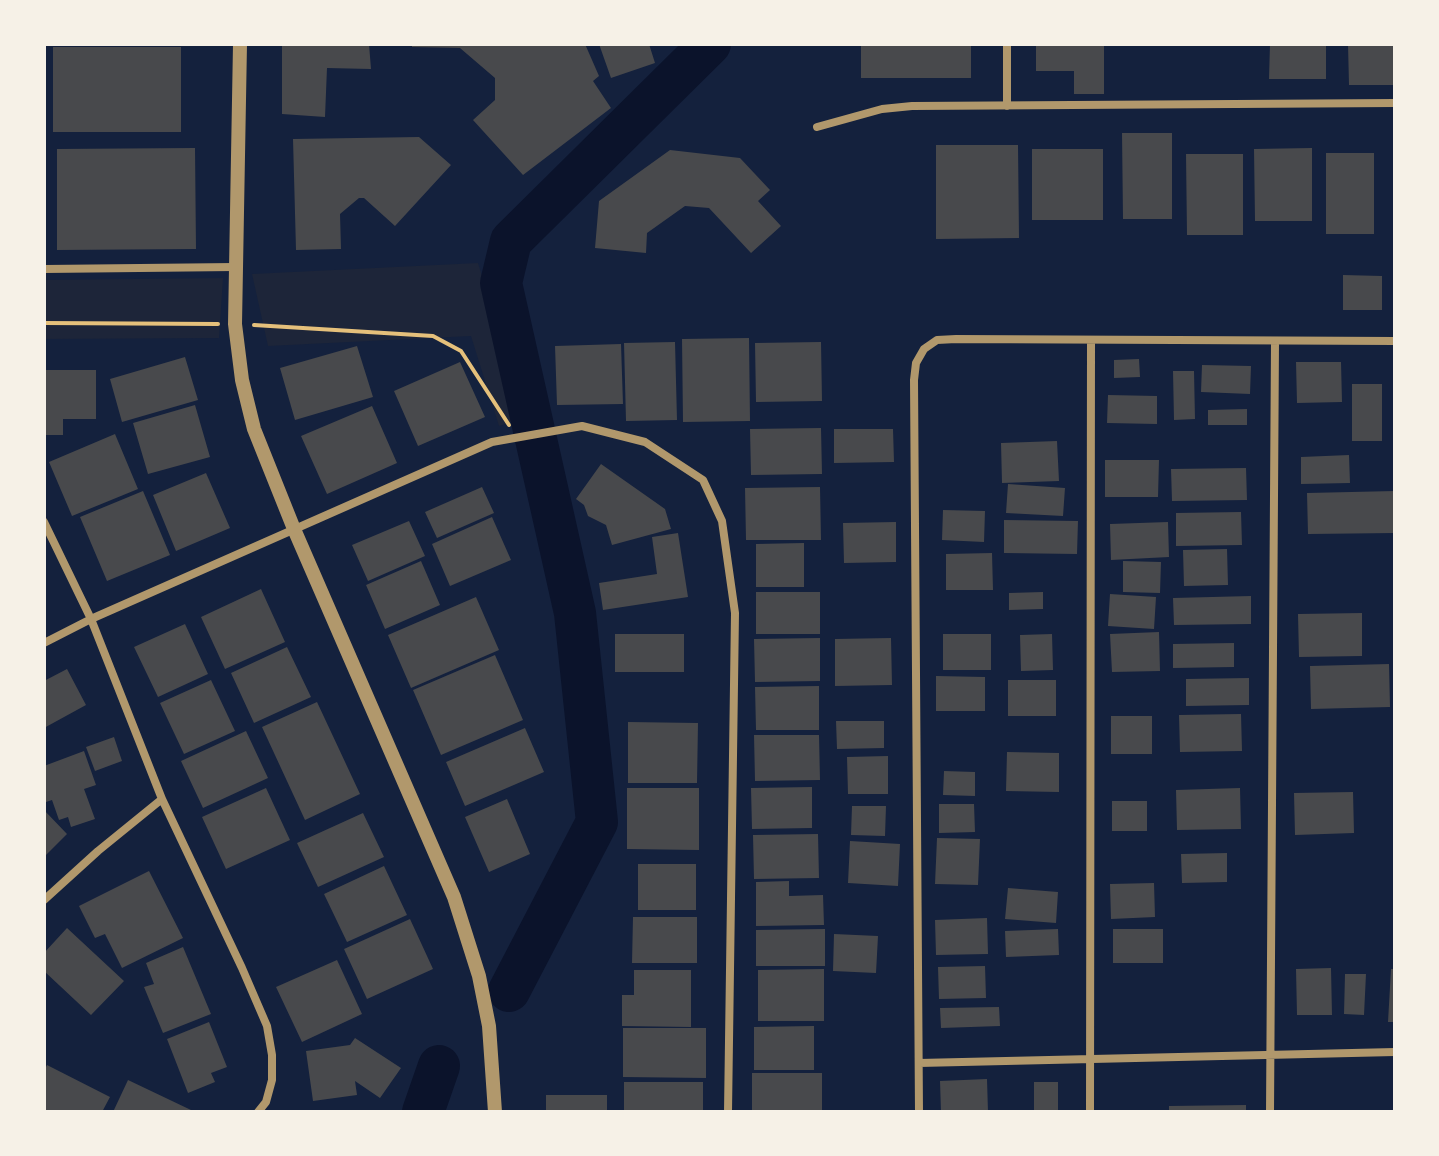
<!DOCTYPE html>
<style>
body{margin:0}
#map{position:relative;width:1439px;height:1156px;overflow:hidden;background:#14213d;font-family:Commissioner,sans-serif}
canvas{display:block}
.frame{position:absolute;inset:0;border:46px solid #f6f1e7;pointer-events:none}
</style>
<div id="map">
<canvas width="1439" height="1156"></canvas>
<div class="frame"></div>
</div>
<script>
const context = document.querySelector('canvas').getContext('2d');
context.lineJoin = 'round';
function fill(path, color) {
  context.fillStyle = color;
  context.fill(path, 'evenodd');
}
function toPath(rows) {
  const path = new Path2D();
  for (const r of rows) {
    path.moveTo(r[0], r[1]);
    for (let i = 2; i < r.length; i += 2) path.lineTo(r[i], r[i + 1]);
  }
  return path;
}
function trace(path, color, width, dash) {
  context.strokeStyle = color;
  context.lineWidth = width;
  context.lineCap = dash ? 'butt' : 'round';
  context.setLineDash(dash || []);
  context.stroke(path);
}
fill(toPath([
 [478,263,526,418,499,426,471,336,268,346,252,274],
 [223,278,219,338,44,339,44,280]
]), '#1d2539');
trace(toPath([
 [509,991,597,822,575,613,501,283,511,241,710,44],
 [423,1112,439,1066]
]), '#0b132b', 42);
fill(toPath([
 [282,44,369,44,371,69,327,68,325,117,282,114],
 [412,44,585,44,599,76,593,81,611,108,523,175,473,120,495,100,495,78,460,48,412,47],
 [599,44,649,44,655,63,611,78],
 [861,44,971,44,971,78,861,78],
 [1036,44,1104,44,1104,94,1074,94,1074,71,1036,71],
 [1270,44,1326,44,1326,79,1269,79],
 [1348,44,1395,44,1395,85,1349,85],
 [53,47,181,47,181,132,53,132],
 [1122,133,1172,133,1172,219,1123,219],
 [419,137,451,165,395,226,364,198,359,198,340,214,341,249,296,250,293,139],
 [936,145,1018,145,1019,238,936,239],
 [195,148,196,249,57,250,57,149],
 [1312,148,1312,221,1255,221,1254,149],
 [1032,149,1103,149,1103,220,1032,220],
 [670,150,740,158,770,190,758,201,781,226,751,253,709,208,685,206,647,233,646,253,595,248,599,201],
 [1326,153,1374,153,1374,234,1326,234],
 [1186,154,1243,154,1243,235,1187,235],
 [1343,275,1382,276,1382,310,1343,310],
 [749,338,750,421,683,422,682,339],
 [675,342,677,420,626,421,624,343],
 [821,342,822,401,756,402,755,343],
 [621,344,623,404,557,405,555,346],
 [357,346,373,397,295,420,280,368],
 [185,357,198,400,122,422,110,379],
 [1139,359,1140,377,1114,378,1114,360],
 [460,362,485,417,418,446,394,391],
 [1296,362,1341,362,1342,402,1297,403],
 [1202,365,1251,366,1250,394,1201,392],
 [44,370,96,370,96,419,63,419,63,435,44,435],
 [1173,371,1194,371,1195,419,1174,420],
 [1352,384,1382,384,1382,441,1352,441],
 [1108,395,1157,396,1157,424,1107,423],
 [195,405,210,457,148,474,133,423],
 [372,406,397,463,327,494,301,436],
 [1247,409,1247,425,1208,425,1208,410],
 [821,428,822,474,751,475,750,429],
 [834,429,893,429,894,462,834,463],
 [115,434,138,489,72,516,49,462],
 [1057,441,1059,481,1002,483,1001,443],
 [1349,455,1350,483,1301,484,1301,457],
 [1105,460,1159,460,1158,497,1105,497],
 [601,464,665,509,671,529,612,545,606,525,588,516,584,505,576,499],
 [1246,468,1247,500,1172,501,1171,469],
 [206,473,230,528,176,551,153,495],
 [1008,484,1065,488,1063,516,1006,513],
 [482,487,494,513,437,538,425,512],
 [820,487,821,540,746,540,745,488],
 [143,491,170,555,107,581,80,517],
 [1395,491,1395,533,1308,534,1307,493],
 [943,510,985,511,984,542,942,540],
 [1241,512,1242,545,1176,546,1176,513],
 [492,517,511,560,450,586,432,544],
 [1004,520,1078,521,1077,554,1004,553],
 [409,521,425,556,368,581,352,545],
 [896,522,896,562,844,563,843,523],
 [1168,522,1169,557,1111,560,1110,524],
 [678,533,688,597,603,610,599,583,657,574,652,537],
 [804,543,804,587,756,587,756,544],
 [1227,549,1228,585,1184,586,1183,550],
 [992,553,993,590,946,590,946,554],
 [421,561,440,605,385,629,366,585],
 [1123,561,1161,562,1160,593,1123,592],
 [261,589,285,642,225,669,201,617],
 [756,592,820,592,820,634,756,634],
 [1043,592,1043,609,1009,610,1009,593],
 [1110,594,1156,597,1154,629,1108,626],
 [1251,596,1251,624,1174,625,1173,598],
 [476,597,499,650,411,688,388,635],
 [1362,613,1362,656,1299,657,1298,614],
 [185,624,208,674,158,697,134,647],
 [1159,632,1160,671,1112,672,1110,634],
 [615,634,684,634,684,672,615,672],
 [943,634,991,634,991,670,943,670],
 [1052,634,1053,670,1021,671,1020,635],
 [820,638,820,681,755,682,754,639],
 [891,638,892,685,835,686,835,639],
 [1234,643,1234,667,1173,668,1173,644],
 [287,647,311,697,254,723,231,673],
 [495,655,523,720,441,755,413,690],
 [1389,664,1390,707,1311,709,1310,666],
 [67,669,86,705,44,728,44,681],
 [936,676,985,677,985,711,936,711],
 [1249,678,1249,705,1186,706,1186,679],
 [211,680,235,731,184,754,160,703],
 [1008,680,1056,680,1056,716,1008,716],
 [819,686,819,730,756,730,755,687],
 [317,702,360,794,305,820,262,727],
 [1241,714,1242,751,1180,752,1179,715],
 [1111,716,1152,716,1152,754,1111,754],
 [836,721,884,721,884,748,837,749],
 [628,722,698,723,697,783,628,783],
 [525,728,544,772,465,806,446,762],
 [246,731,268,778,203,808,181,761],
 [754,735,819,735,820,780,755,781],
 [114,737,122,761,95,771,86,747],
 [84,751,96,785,84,789,95,819,71,827,68,817,59,820,52,800,46,802,44,766],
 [1007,752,1059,753,1059,792,1006,791],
 [888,756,888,794,848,794,847,757],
 [944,771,975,772,975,796,943,795],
 [812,787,812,828,752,829,751,788],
 [266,788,290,840,226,869,202,817],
 [627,788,699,788,699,850,627,849],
 [1240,788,1241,829,1177,830,1176,790],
 [1353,792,1354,833,1295,835,1294,793],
 [507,799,530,854,489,872,465,817],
 [1112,801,1147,801,1147,831,1112,831],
 [939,804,974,804,975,832,939,833],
 [852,806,886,806,885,836,851,835],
 [44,810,67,834,44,857],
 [363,813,384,857,318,887,297,843],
 [818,834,819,878,754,879,753,835],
 [937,838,980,839,978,885,935,884],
 [850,841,900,844,898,886,848,883],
 [1227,853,1227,882,1182,883,1181,854],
 [638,864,696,864,696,910,638,910],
 [384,866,407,915,347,942,324,894],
 [149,871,183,938,122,968,105,934,95,938,79,906],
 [789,881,789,896,823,895,824,925,756,926,756,882],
 [1154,883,1155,917,1111,919,1110,884],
 [1008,888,1058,892,1056,923,1005,919],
 [633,917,697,917,697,963,632,963],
 [987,918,988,954,936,955,935,920],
 [410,919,433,969,367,999,344,949],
 [67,928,124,981,91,1015,44,971,44,953],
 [825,929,825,966,756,966,756,930],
 [1058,929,1059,955,1006,957,1005,931],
 [1113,929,1163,929,1163,963,1113,963],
 [834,934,878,936,876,973,833,971],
 [183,947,211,1014,163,1033,144,987,154,984,146,963],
 [337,960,362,1014,302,1042,276,987],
 [985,966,986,998,939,999,938,967],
 [1331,968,1332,1015,1297,1015,1296,969],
 [824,969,824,1021,758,1021,758,970],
 [1391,969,1395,969,1395,1022,1388,1022],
 [634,970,691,970,691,1027,622,1026,622,995,634,995],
 [1345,974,1366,974,1364,1015,1344,1014],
 [999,1007,1000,1026,941,1028,940,1008],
 [209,1022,227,1067,211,1073,215,1082,188,1093,167,1039],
 [814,1026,814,1070,754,1070,754,1027],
 [623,1028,706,1028,706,1078,623,1077],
 [355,1038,401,1068,380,1098,355,1081,357,1095,313,1101,306,1051,350,1045],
 [47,1065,110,1097,102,1112,44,1112,44,1071],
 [752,1073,822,1073,822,1112,752,1112],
 [987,1079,988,1112,941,1112,940,1081],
 [128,1080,191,1110,189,1112,113,1112],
 [624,1082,703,1082,703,1112,624,1112],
 [1034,1082,1058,1082,1058,1112,1034,1112],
 [546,1095,607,1095,607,1112,546,1112],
 [1246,1105,1246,1112,1169,1112,1169,1106]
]), '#48494c');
trace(toPath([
 [44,323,218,324],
 [254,325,433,336,461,351,509,425]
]), '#e5c07b', 4);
trace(toPath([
 [1007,106,1007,44],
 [817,127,882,109,912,106,1395,103],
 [44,269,235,267],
 [44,522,91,619,162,799,242,968,267,1026,272,1055,272,1080,266,1102,258,1112],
 [44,643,91,619,492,442,582,426,645,442,703,480,722,521,735,613,728,1112],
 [44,900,98,851,162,799],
 [919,1063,1395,1052],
 [919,1112,914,380,916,363,924,349,937,340,956,339,1395,341],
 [1090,1112,1091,341],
 [1270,1112,1275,342]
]), '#b1986c', 8);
trace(toPath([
 [240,44,235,324,242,380,254,429,294,529,454,897,479,976,489,1026,495,1112]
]), '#b1986c', 14);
</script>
